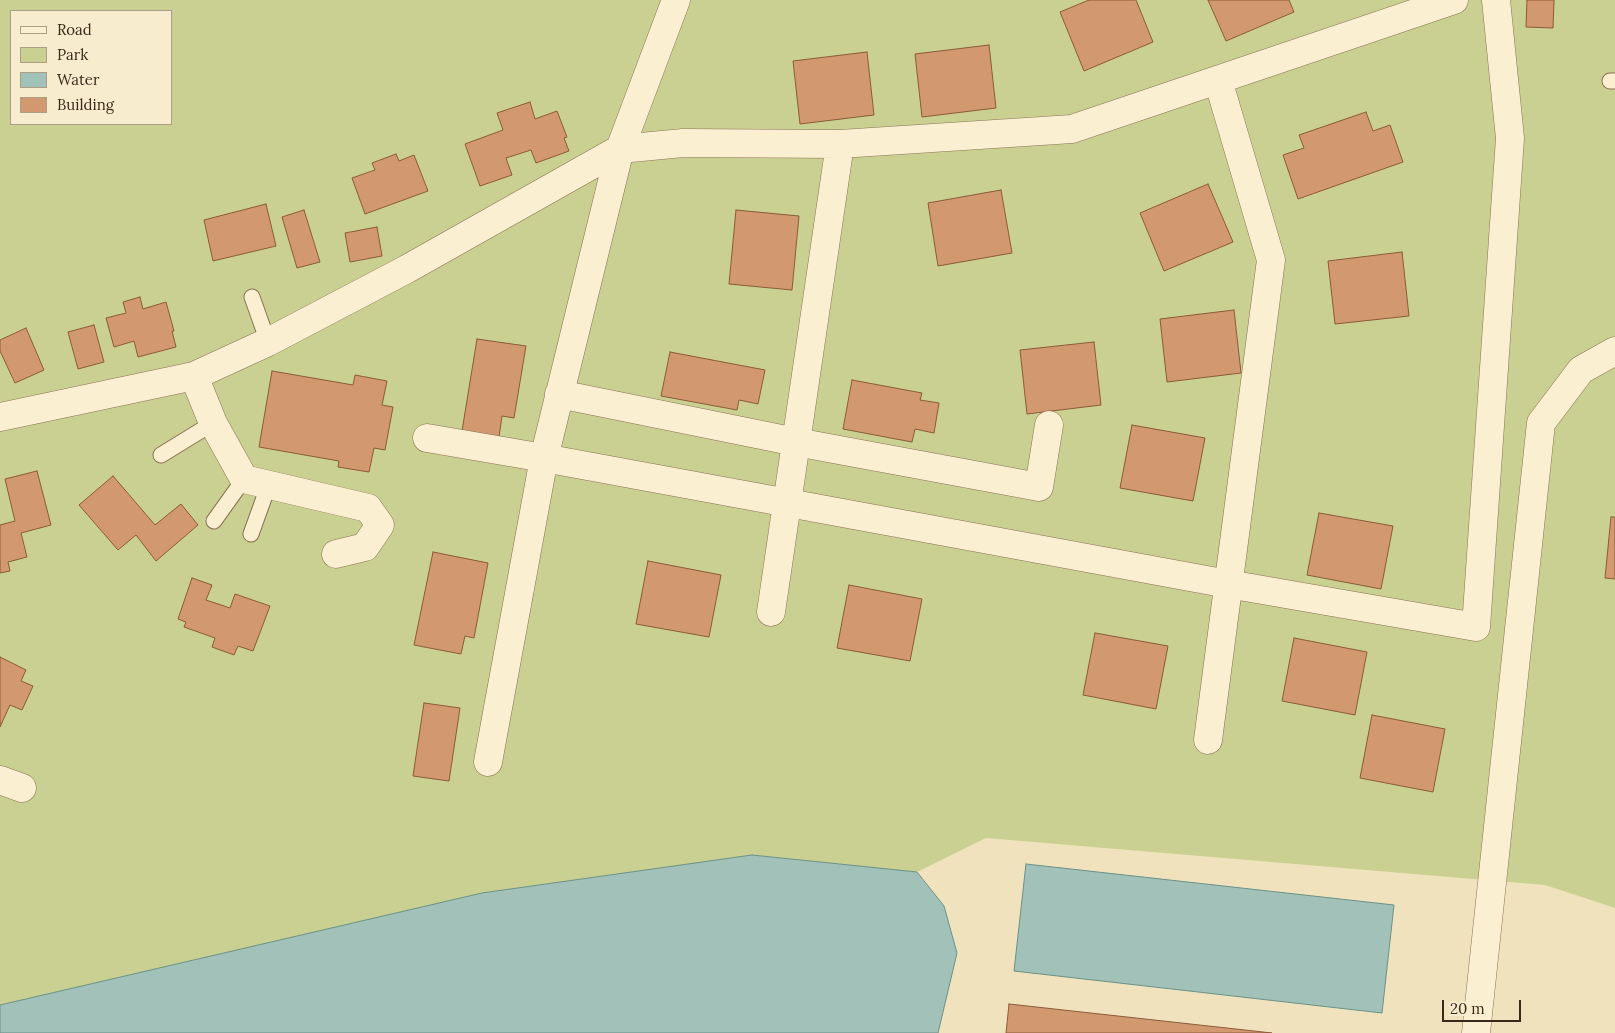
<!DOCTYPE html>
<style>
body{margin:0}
#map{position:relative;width:1615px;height:1033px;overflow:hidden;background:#f1e2be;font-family:Lora,serif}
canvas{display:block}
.legend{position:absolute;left:10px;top:10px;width:162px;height:115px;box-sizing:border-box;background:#f8ecce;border:1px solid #ac9e86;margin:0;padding:6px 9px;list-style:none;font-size:15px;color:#39291b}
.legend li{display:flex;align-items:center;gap:10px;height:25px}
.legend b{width:25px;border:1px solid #ac9e86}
.scale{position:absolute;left:1442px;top:1000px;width:79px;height:22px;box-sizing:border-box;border:2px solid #39291b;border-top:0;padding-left:6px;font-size:15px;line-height:18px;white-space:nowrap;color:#39291b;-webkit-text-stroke:4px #f8ecce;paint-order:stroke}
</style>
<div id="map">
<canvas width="1615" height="1033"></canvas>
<ul class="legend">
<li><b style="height:6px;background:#fbefd1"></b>Road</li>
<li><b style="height:14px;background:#c9d091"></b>Park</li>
<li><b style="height:14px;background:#a2c2b9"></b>Water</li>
<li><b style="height:14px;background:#d29970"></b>Building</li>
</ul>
<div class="scale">20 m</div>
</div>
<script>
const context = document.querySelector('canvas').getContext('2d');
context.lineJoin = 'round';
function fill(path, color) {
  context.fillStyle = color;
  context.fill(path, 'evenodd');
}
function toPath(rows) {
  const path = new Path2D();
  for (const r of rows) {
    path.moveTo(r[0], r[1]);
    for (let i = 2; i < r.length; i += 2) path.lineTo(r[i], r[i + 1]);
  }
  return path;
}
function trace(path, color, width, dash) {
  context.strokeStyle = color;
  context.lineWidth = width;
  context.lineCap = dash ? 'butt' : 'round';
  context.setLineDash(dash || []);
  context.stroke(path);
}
fill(toPath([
 [0,0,1615,0,1615,908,1545,885,986,838,917,872,752,855,482,893,0,1005],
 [11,11,171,11,171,124,11,124]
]), '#c9d091');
const water = toPath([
 [752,855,917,872,944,906,957,953,938,1033,0,1033,0,1005,482,893,752,855],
 [1026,864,1394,905,1382,1013,1014,971,1026,864]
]);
fill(water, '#a2c2b9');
trace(water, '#689186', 1);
const building = toPath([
 [1089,0,1136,0,1153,42,1084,71,1060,12,1089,0],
 [1208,0,1289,0,1294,12,1226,41,1208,0],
 [1527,0,1554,0,1553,28,1526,27,1527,0],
 [989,45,996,108,922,117,915,54,989,45],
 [867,52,874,115,800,124,793,61,867,52],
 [530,102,535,119,557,111,567,137,564,138,569,151,536,163,531,150,506,158,512,175,480,186,465,144,503,130,497,113,530,102],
 [1366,112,1373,131,1390,125,1403,162,1298,199,1283,155,1304,148,1299,135,1366,112],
 [396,154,399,161,414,155,428,191,365,214,352,178,375,170,372,163,396,154],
 [1208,184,1233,242,1164,271,1140,213,1208,184],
 [1001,190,1012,253,938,266,928,203,1001,190],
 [266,204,276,246,213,261,204,220,266,204],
 [304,210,320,262,297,268,282,217,304,210],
 [736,210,799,216,792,290,729,284,736,210],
 [377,227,382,256,350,262,345,233,377,227],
 [1402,252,1409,316,1335,324,1328,261,1402,252],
 [140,297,143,309,166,302,174,331,172,331,176,347,138,357,134,341,114,347,106,318,126,313,123,302,140,297],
 [1234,310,1241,373,1167,382,1160,319,1234,310],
 [94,325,104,362,78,369,68,332,94,325],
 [26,328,44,370,15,383,0,351,0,340,26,328],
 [477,339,526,346,514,418,502,416,499,437,462,431,477,339],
 [1094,342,1101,405,1027,414,1020,350,1094,342],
 [670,352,765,370,758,404,739,400,737,410,661,396,670,352],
 [272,371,353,385,355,375,387,381,382,405,393,407,385,450,374,448,369,472,338,467,339,461,259,447,272,371],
 [852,380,922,393,920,400,939,403,934,433,915,429,912,442,843,429,852,380],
 [1132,425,1205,438,1193,501,1120,488,1132,425],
 [37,471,51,525,21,533,27,557,8,562,10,571,0,573,0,525,15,521,5,479,37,471],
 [113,476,155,525,181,504,198,525,156,561,136,535,118,550,79,505,113,476],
 [1319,513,1393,526,1381,589,1307,575,1319,513],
 [1611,517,1615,517,1615,579,1605,578,1611,517],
 [433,552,488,563,474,638,465,636,461,654,414,645,433,552],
 [648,561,721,575,709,637,636,624,648,561],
 [192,578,212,585,206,600,230,608,235,594,270,606,253,651,238,646,234,655,212,647,215,638,184,627,186,622,178,619,192,578],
 [849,585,922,599,910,661,837,648,849,585],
 [1095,633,1168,646,1156,709,1083,695,1095,633],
 [1294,638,1367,652,1355,715,1282,701,1294,638],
 [0,657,26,670,21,681,33,686,22,710,10,705,0,727,0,657],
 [424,703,460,708,449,781,413,776,424,703],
 [1372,715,1445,729,1433,792,1360,778,1372,715],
 [1009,1004,1272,1033,1006,1033,1009,1004]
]);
fill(building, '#d29970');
trace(building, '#8c5a39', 1);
const service = toPath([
 [1610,81,1615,81],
 [252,297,268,342],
 [161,455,213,423],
 [214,521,244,479],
 [251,534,269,484]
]);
const minor = toPath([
 [676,0,620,149,683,143,840,144,1072,129,1454,0],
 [194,376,213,423,244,479,368,508,380,525,365,547,336,554],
 [559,394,796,442,1039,487,1049,425],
 [0,417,194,376,268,342,407,269,620,149,544,458,488,762],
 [427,438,544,458,1228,584,1476,627,1510,138,1496,0],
 [771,612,840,144],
 [1208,740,1271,260,1218,80],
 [0,780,22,788],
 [1476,1033,1541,423,1581,370,1615,351]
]);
trace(service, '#8b7155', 17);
trace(minor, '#8b7155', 29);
trace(service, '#fbefd1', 15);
trace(minor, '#fbefd1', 28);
</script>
